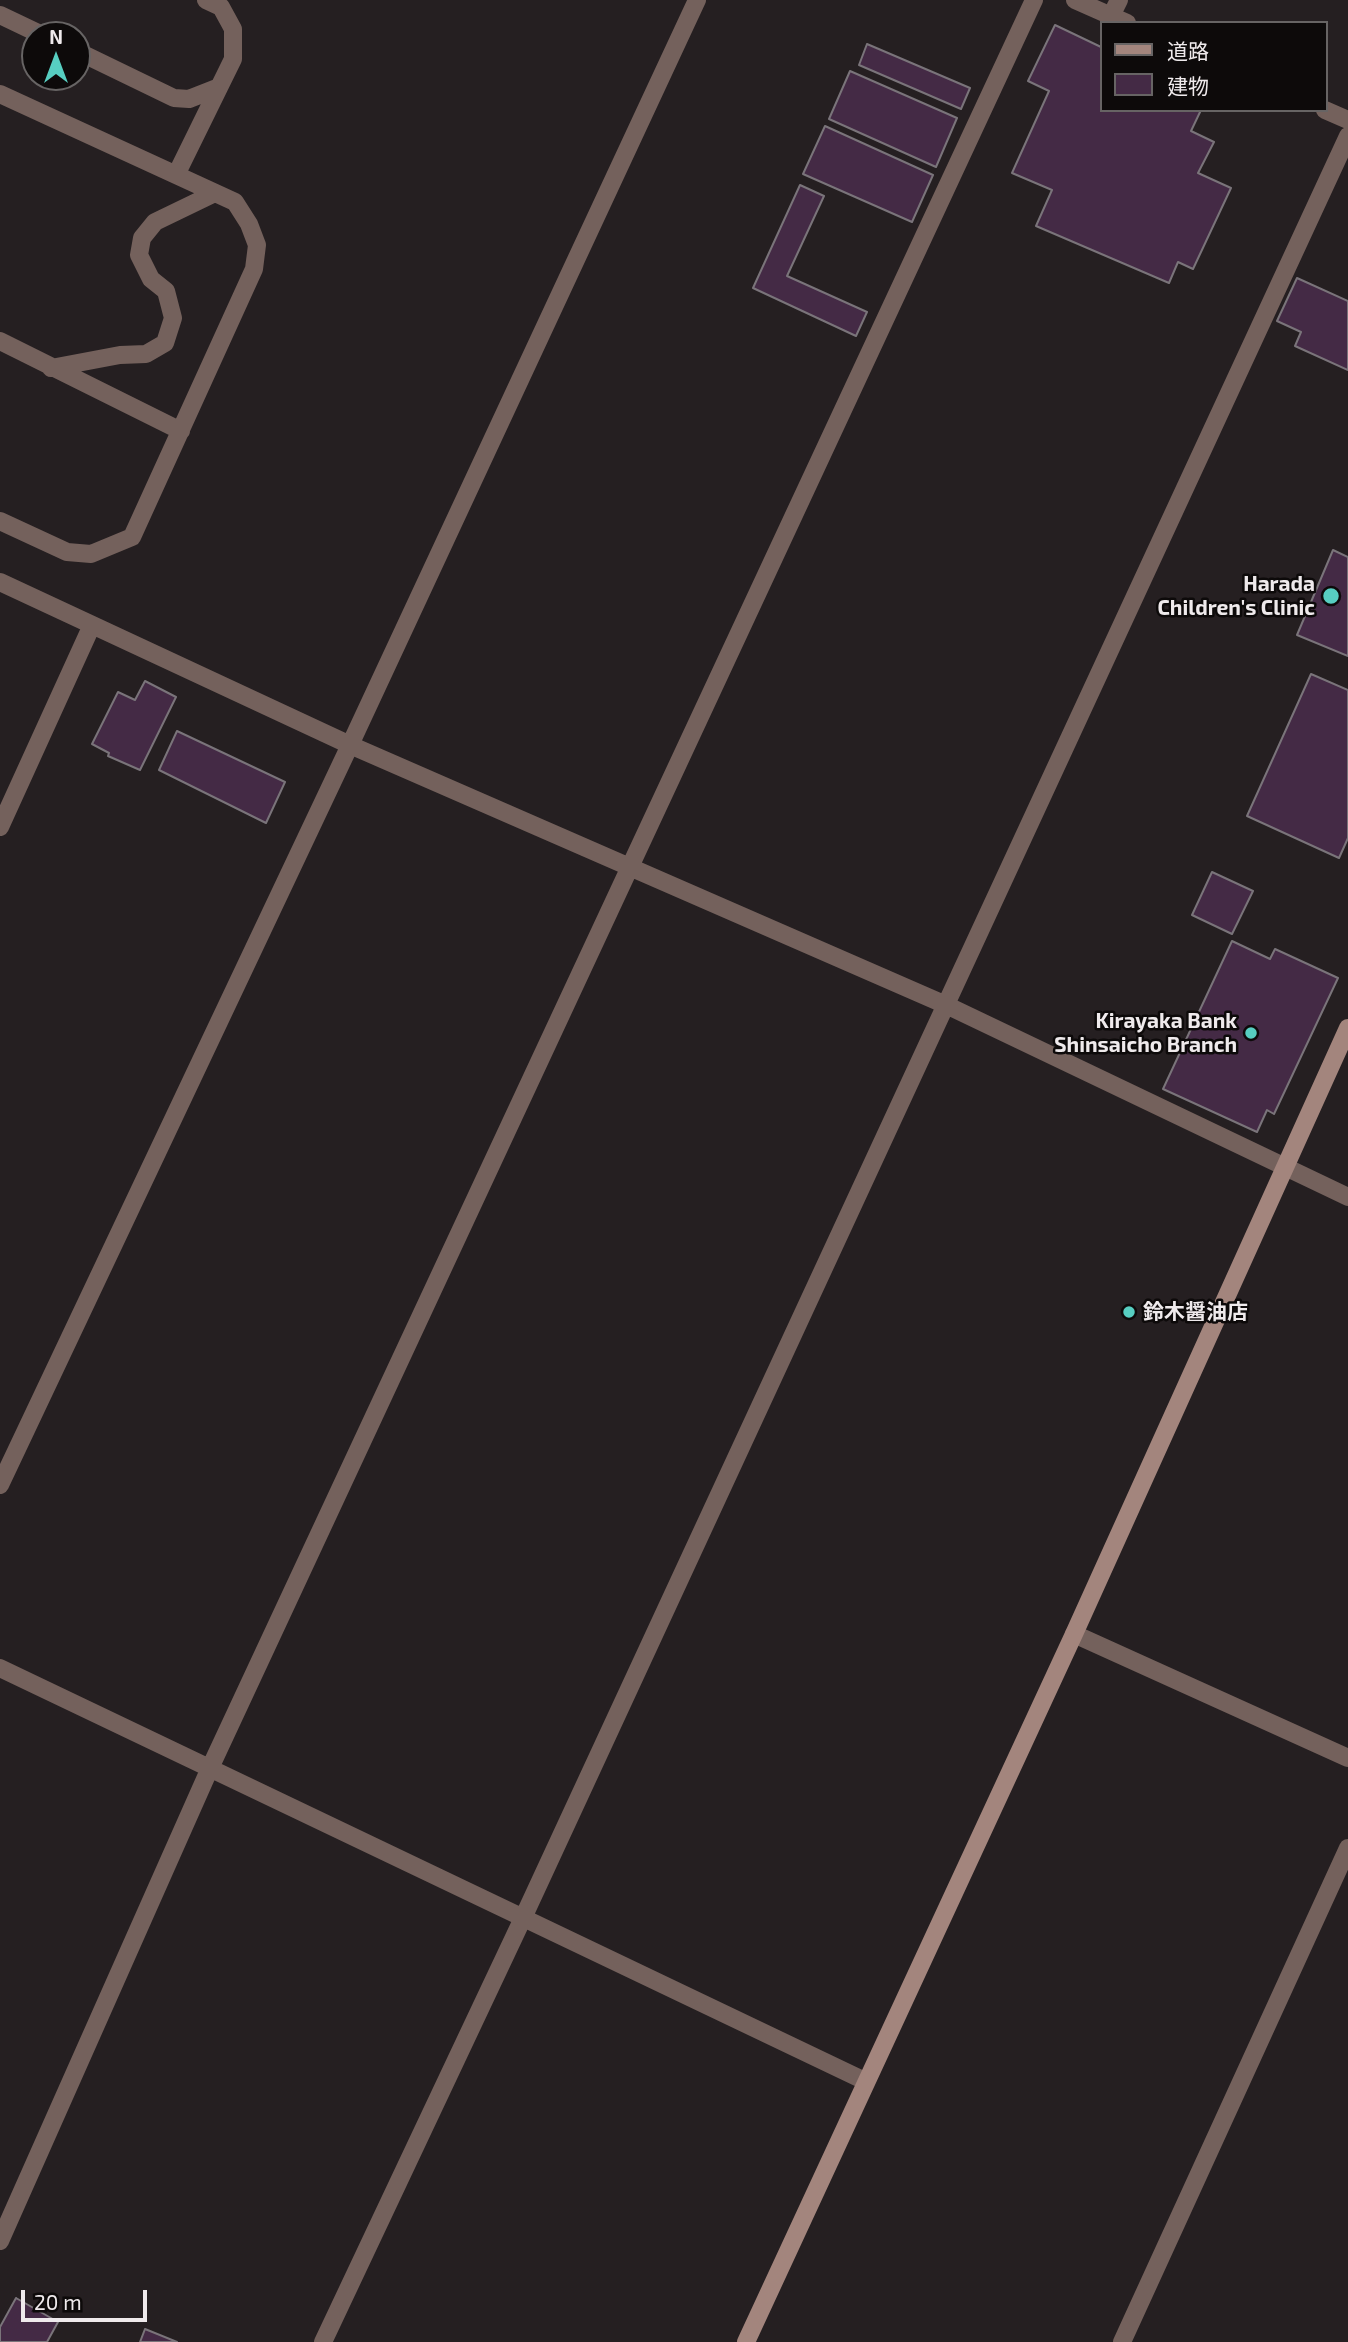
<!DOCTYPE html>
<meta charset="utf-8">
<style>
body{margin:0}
#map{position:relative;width:1348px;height:2342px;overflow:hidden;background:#251f21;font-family:"Exo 2","Noto Sans JP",sans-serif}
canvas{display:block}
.legend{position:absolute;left:1100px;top:21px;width:228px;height:91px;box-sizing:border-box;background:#0d0a0a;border:2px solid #676464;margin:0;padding:9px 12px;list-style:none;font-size:21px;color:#efeaec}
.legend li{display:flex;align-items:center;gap:14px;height:35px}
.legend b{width:35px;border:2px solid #676464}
.north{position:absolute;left:21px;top:21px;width:70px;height:70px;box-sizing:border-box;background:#0d0a0a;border:2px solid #676464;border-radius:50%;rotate:0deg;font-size:19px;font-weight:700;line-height:28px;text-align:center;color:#efeaec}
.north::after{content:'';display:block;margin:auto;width:24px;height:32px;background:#57cec1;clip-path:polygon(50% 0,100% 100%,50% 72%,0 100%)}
.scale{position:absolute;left:21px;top:2290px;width:126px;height:32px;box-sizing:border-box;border:4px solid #efeaec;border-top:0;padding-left:9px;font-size:21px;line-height:24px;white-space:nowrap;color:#efeaec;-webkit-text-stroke:5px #0d0a0a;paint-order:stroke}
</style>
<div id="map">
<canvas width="1348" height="2342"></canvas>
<ul class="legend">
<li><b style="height:9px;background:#a3857d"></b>道路</li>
<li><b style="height:19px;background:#442a45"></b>建物</li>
</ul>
<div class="north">N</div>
<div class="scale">20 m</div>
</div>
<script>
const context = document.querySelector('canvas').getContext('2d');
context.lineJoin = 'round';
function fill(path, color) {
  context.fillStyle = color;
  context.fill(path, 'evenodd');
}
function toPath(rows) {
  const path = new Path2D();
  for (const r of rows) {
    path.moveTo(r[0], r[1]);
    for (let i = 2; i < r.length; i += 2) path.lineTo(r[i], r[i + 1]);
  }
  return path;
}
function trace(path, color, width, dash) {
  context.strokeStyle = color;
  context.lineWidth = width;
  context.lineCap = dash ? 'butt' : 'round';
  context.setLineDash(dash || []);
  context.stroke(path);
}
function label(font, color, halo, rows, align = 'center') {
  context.font = font + ' "Exo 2","Noto Sans JP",sans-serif';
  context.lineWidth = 5;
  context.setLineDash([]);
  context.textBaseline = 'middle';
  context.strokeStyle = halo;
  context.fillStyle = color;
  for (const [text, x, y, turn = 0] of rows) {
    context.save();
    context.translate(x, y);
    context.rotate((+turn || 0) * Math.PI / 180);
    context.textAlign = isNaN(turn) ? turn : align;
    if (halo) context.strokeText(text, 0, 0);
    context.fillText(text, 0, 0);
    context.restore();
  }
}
const building = toPath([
 [1055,25,1101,47,1101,110,1201,110,1191,131,1214,142,1198,173,1231,188,1193,269,1178,262,1169,283,1036,226,1052,190,1012,173,1049,91,1028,81,1055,25],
 [867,44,970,88,961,109,859,65,867,44],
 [850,71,957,118,936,167,829,119,850,71],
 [825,126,933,175,912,222,803,174,825,126],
 [800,185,824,196,787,276,867,312,856,336,753,288,800,185],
 [1297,278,1348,301,1348,370,1295,346,1301,332,1277,321,1297,278],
 [1333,550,1348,557,1348,656,1297,635,1333,550],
 [1311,674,1348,690,1348,838,1339,858,1247,816,1311,674],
 [145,681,176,697,140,770,108,756,109,753,92,744,118,692,135,700,145,681],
 [177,731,285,782,266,823,159,770,177,731],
 [1212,872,1253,891,1232,934,1192,915,1212,872],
 [1232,941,1270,959,1275,949,1338,978,1274,1114,1267,1110,1257,1132,1163,1089,1232,941],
 [16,2298,58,2322,47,2342,0,2342,0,2327,16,2298],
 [145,2329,177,2342,140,2342,145,2329]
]);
fill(building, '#442a45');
trace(building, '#7a747a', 2);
trace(toPath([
 [0,15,42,35],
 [77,51,174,98,189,99,217,88],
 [0,94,235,202,249,224,257,245,254,269,132,537,91,554,67,552,0,521],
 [176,175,233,59,233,29,221,7,206,0],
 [0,341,181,431],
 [51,368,120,355,146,354,165,343,173,318,166,291,151,279,139,255,142,238,155,222,215,193]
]), '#74615c', 18);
trace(toPath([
 [1075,0,1127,23],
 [1111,16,1119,0],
 [1325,110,1348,120],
 [0,582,350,745,946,1005,1348,1197],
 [0,827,92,625],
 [0,1485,350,745,697,0],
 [1074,1634,1348,1758],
 [0,1668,865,2081],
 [0,2241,210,1768,1034,0],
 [323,2342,523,1918,1348,136],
 [1122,2342,1348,1848]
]), '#74615c', 18);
trace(toPath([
 [746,2342,1074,1634,1348,1028]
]), '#a3857d', 18);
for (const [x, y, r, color] of [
 [1331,596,9,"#57cec1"],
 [1251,1033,7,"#57cec1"],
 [1129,1312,7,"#57cec1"]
]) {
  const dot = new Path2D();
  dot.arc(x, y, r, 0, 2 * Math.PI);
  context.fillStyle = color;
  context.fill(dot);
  trace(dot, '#0d0a0a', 2.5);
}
label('bold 21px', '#efeaec', '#0d0a0a', [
 ["Harada",1315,584],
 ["Children's Clinic",1315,608],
 ["Kirayaka Bank",1237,1021],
 ["Shinsaicho Branch",1237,1045],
 ["鈴木醤油店",1143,1312,"left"]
], 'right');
</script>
